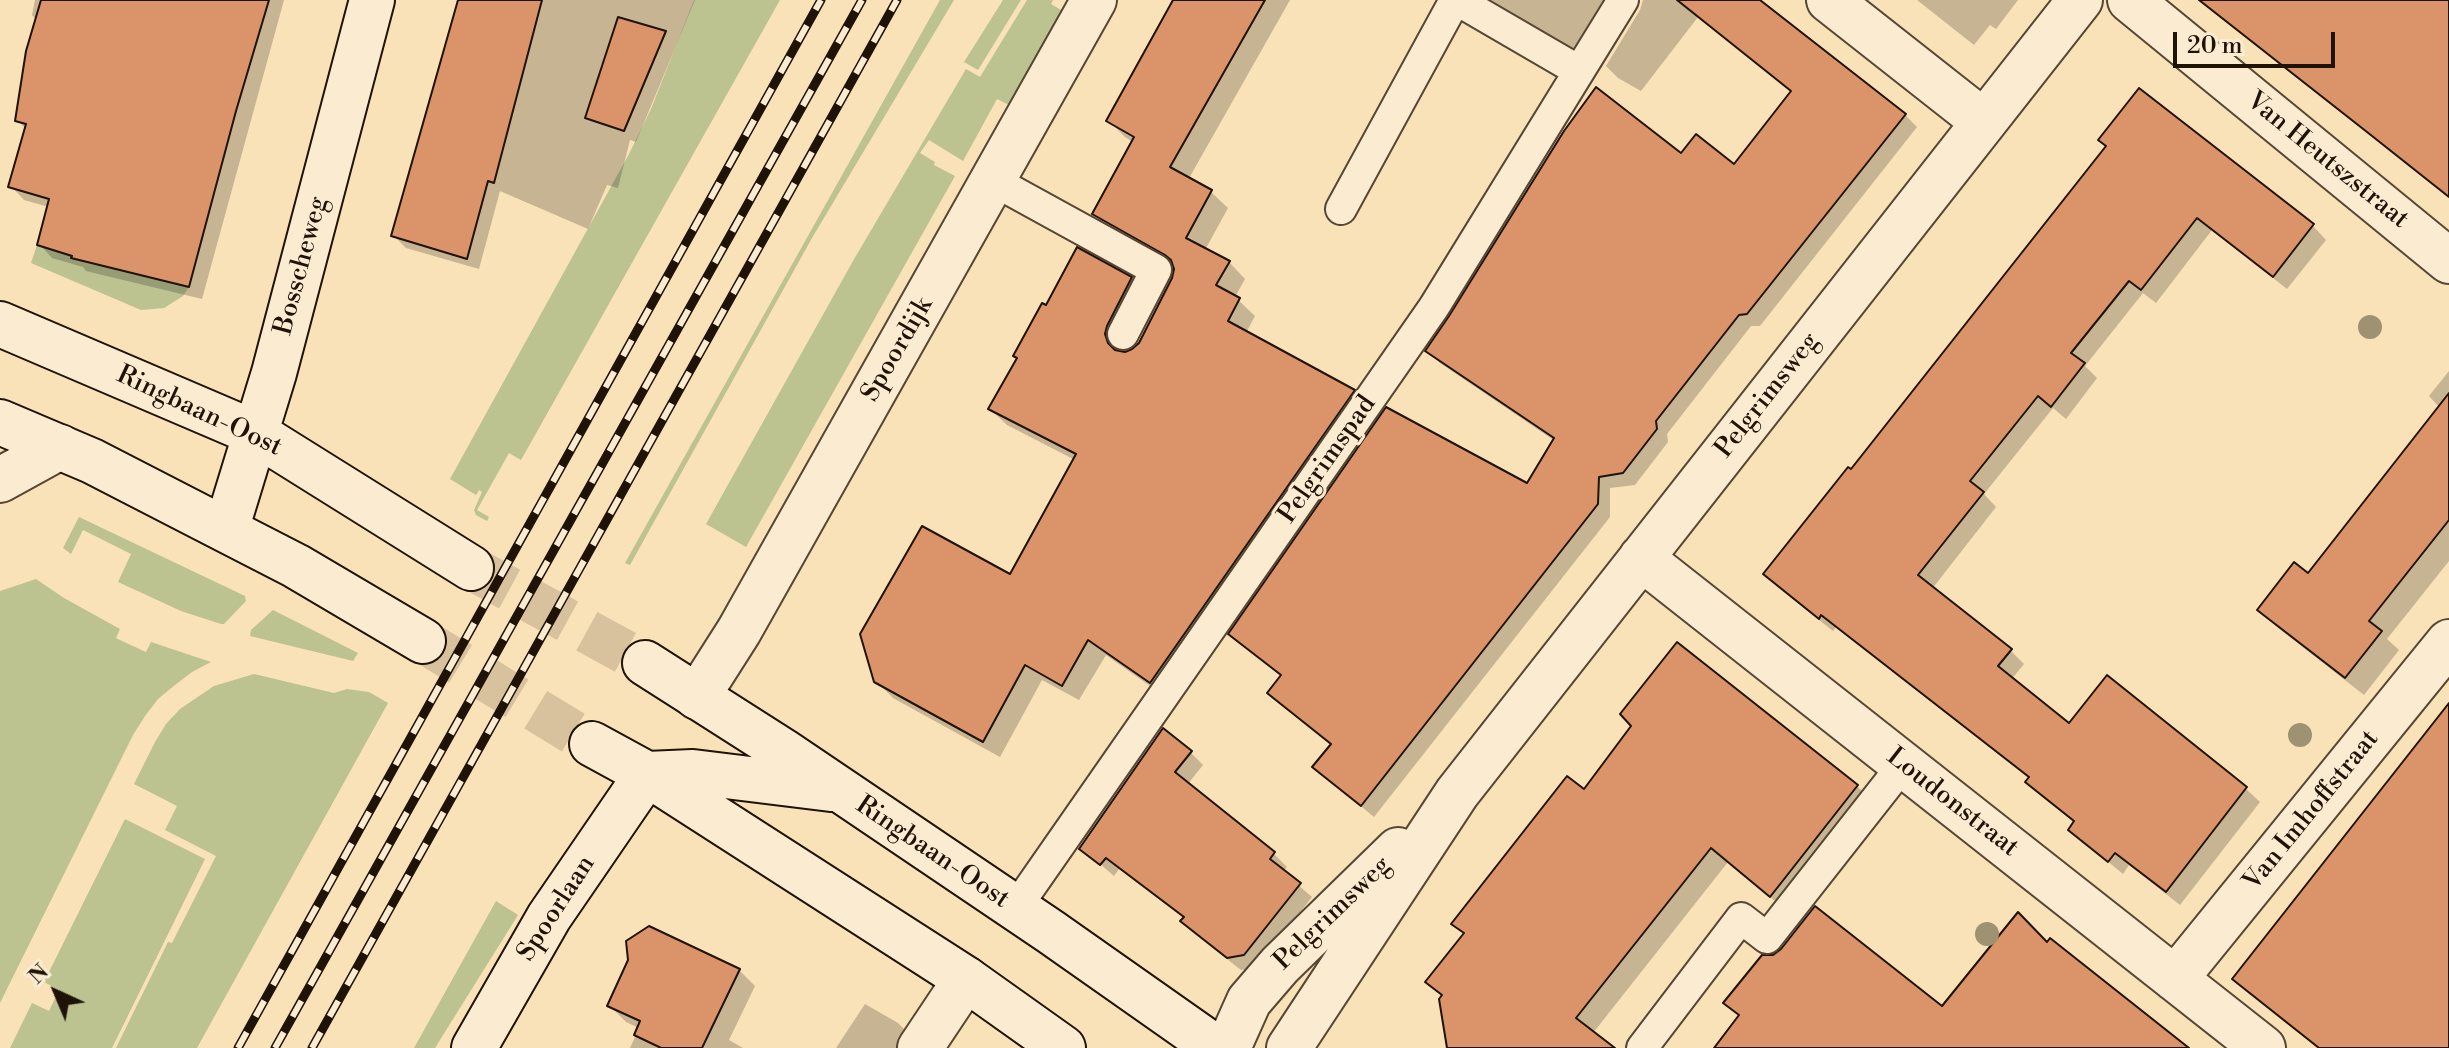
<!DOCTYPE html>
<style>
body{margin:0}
#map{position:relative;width:2449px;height:1048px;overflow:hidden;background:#f9e1b8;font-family:"Libre Bodoni",serif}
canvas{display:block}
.north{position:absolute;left:16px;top:952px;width:80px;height:80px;-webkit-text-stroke:6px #fbecd1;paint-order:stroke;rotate:316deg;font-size:22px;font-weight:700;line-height:32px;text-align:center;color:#1f1308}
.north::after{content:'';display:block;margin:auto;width:28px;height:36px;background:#1f1308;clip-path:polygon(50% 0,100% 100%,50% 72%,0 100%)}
.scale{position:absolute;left:2173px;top:32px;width:162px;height:36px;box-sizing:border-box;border:4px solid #1f1308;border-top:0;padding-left:10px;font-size:24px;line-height:28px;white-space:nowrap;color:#1f1308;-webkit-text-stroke:6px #fbecd1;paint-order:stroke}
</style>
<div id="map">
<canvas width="2449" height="1048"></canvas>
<div class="north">N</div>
<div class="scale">20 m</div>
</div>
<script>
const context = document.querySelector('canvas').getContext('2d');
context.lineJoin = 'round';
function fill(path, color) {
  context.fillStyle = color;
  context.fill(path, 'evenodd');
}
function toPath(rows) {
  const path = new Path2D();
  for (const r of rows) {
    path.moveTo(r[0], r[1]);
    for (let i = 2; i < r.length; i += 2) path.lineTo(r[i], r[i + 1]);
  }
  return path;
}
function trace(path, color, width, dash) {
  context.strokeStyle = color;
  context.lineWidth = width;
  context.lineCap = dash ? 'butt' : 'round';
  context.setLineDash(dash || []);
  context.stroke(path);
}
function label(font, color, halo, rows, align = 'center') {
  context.font = font + ' "Libre Bodoni",serif';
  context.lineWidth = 6;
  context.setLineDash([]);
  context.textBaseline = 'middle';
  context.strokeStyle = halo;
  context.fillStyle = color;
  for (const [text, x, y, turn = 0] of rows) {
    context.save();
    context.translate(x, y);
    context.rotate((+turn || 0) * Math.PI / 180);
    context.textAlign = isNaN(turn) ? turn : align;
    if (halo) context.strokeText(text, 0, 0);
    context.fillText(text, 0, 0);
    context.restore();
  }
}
fill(toPath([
 [694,0,780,0,521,460,509,453,477,510,489,517,487,521,476,515,474,510,482,492,479,490,476,495,450,479,629,154,651,109],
 [940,0,954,0,812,238,630,565,625,563],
 [1003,0,1021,0,978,70,964,62],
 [1027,0,1053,0,1051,4,1066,13,1013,107,997,99,963,161,929,140,920,153,935,162,934,165,955,176,746,547,706,524,853,261,966,69,980,77],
 [37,245,72,256,72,258,189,287,183,296,164,308,141,310,31,263],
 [79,517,245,596,246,601,224,624,221,624,181,611,118,582,131,554,83,530,71,554,63,548],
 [36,579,64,598,120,629,116,638,122,641,146,652,151,642,211,662,192,672,175,685,158,699,145,716,133,735,0,1003,0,591],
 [273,610,358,653,353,661,250,636,251,630],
 [254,674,334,693,347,689,369,692,388,703,197,1048,116,1048,168,942,172,943,216,856,165,830,177,806,134,784,155,742,166,724,180,709,214,686],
 [125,819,205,859,112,1048,10,1048,32,1003,49,1011,59,990,44,982],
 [496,901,518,915,435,1048,414,1048]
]), '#bcc390');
fill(toPath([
 [35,0,284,0,202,299,86,271,83,267,52,258,39,244,49,207,24,200,11,186,26,129,17,120,37,21,32,15],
 [461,0,695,0,636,142,630,140,618,188,607,185,588,229,500,191,479,269,406,248,394,236],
 [1176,0,1290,0,1188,180,1211,192,1228,208,1205,250,1229,262,1245,279,1235,297,1255,316,1246,333,1353,391,1370,408,1167,698,1106,655,1079,700,1042,680,1000,757,893,698,876,681,1011,577,1075,460,1007,425,990,409,1047,307,1131,279,1147,295,1123,343,1121,355,1133,351,1141,343,1174,279,1175,266,1111,230,1094,214,1133,142,1125,137,1108,120],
 [1487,0,1622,0,1586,57],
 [1643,0,1757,0,1905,115,1917,127,1760,326,1751,326,1667,434,1668,442,1635,485,1610,488,1610,517,1374,817,1314,767,1332,745,1270,693,1282,677,1231,634,1527,486,1555,441,1440,363,1428,351,1681,155,1734,167,1792,92,1698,17,1641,91,1618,78,1606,66,1640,10],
 [1917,0,2018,0,1996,29,1990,25,1974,45],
 [2200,0,2449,0,2449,197,2206,6],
 [2140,91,2313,226,2326,240,2287,289,2212,230,2156,303,2143,293,2085,366,2097,378,2066,419,2053,408,1984,494,1996,507,1932,589,2010,650,2024,664,2011,680,2070,726,2107,678,2246,789,2260,802,2180,905,2129,865,2123,874,2070,830,2075,823,2041,796,2027,782,2030,779,1836,627,1833,631,1779,588,1765,574,1851,472,2108,146],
 [2449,371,2449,561,2387,639,2399,650,2364,695,2277,627,2259,609,2308,576,2440,408,2429,396],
 [1190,752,1203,765,1187,785,1274,854,1287,867,1283,872,1312,897,1257,967,1241,970,1195,934,1183,921,1185,919,1119,869,1114,876,1082,848],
 [1857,786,1873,802,1787,911,1728,862,1593,1033,1611,1048,1449,1048,1443,997,1428,982,1465,935,1454,924,1584,792],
 [739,970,755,986,729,1040,743,1048,630,1048,639,1028,626,1022,609,1005],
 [865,1004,898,1023,911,1036,911,1048,836,1048]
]), '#0003');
const building = toPath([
 [41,0,269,0,236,111,189,287,71,258,72,256,37,245,49,199,8,187,26,124,15,121,26,51,41,0],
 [458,0,542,0,494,183,488,181,467,259,391,236,458,0],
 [1173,0,1265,0,1170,167,1212,190,1186,238,1230,261,1216,285,1240,298,1228,321,1355,390,1150,683,1088,640,1062,686,1025,665,983,742,874,682,860,634,922,526,1010,574,1076,454,988,409,1017,358,1013,356,1042,303,1046,305,1077,247,1132,277,1107,326,1105,334,1108,343,1115,350,1125,352,1132,349,1139,343,1172,278,1174,269,1171,260,1165,255,1092,214,1134,137,1106,121,1173,0],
 [1677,0,1760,0,1906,114,1747,314,1739,315,1656,421,1657,429,1623,473,1599,477,1598,504,1361,806,1312,767,1331,744,1267,693,1281,675,1228,634,1386,407,1527,483,1554,438,1425,351,1449,316,1564,131,1596,87,1681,153,1696,134,1734,164,1791,91,1677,0],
 [2199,0,2449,0,2449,197,2367,132,2199,0],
 [618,17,666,31,624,131,585,118,618,17],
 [2139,88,2314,224,2273,277,2197,218,2141,290,2129,281,2071,353,2085,363,2051,407,2038,396,1970,481,1984,492,1918,575,2012,649,1998,666,2069,723,2107,675,2247,787,2166,892,2115,853,2108,862,2068,830,2074,821,2025,782,2029,777,1821,615,1819,619,1763,574,1848,467,1851,469,2106,146,2098,140,2139,88],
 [2449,393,2449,520,2369,621,2382,631,2345,678,2257,610,2294,562,2308,573,2449,393],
 [1677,642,1858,785,1770,897,1711,848,1576,1018,1615,1048,1447,1048,1439,999,1442,995,1425,982,1464,933,1451,924,1567,776,1584,789,1631,726,1620,714,1677,642],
 [2449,703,2449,1048,2319,1048,2232,979,2449,703],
 [1163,728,1192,751,1175,772,1275,852,1270,859,1301,883,1244,955,1227,958,1180,921,1184,917,1106,858,1100,865,1079,849,1163,728],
 [1815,906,1942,1006,2018,912,2047,942,2050,938,2189,1048,1714,1048,1739,1015,1723,1003,1762,955,1773,955,1781,949,1815,906],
 [649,926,740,969,702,1048,661,1048,634,1035,640,1021,607,1006,628,960,626,941,649,926]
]);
fill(building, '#db936a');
trace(building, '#1f1308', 2);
trace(toPath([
 [471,568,645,663],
 [423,641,592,744]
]), '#d8c29e', 44, [44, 22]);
const lane = toPath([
 [1457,0,1579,71],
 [994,181,1156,270,1123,334],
 [1341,209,1455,0],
 [1015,909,1434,307,1623,0],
 [1642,1048,1741,918,1767,938,1903,765]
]);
const street = toPath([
 [1829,0,1984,122],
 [2130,0,2449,261],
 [0,480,60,447],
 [1641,558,2263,1048],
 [697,697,739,631,1094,0],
 [2175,979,2449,642],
 [920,1048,966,979],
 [1228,1048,1249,1001,1280,965,1398,850],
 [1289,1048,1457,793,2080,0]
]);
const secondary = toPath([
 [0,324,255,433,471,568],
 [0,422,92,461,226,530,296,566,423,641],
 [226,530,274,373,372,0],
 [645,663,783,751,1051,932,1216,1048],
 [592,744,647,774,966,979,1063,1048],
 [647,774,693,772,831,789],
 [474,1048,549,917,647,774]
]);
trace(lane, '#564634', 34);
trace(street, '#564634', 48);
trace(secondary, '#1f1308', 48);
trace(lane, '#fbecd1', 30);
trace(street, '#fbecd1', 44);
trace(secondary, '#fbecd1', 44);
const rail = toPath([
 [238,1048,821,0],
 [275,1048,862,0],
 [312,1048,897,0]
]);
trace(rail, '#1f1308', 9);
trace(rail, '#fbecd1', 6, [18]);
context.fillStyle = '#9f9272';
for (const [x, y] of [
 [2370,327],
 [2300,735],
 [1987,934]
]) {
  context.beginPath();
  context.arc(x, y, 12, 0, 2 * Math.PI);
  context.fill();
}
label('26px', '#1f1308', '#fbecd1', [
 ["Van Heutszstraat",2327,161,39],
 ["Bosscheweg",302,266,-75],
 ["Spoordijk",898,350,-60],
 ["Pelgrimsweg",1768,396,-52],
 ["Ringbaan-Oost",199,412,25],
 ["Pelgrimspad",1328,460,-55],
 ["Loudonstraat",1952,803,38],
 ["Van Imhoffstraat",2312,811,-51],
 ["Ringbaan-Oost",932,853,34],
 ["Spoorlaan",557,909,-57],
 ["Pelgrimsweg",1333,914,-44]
]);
</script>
